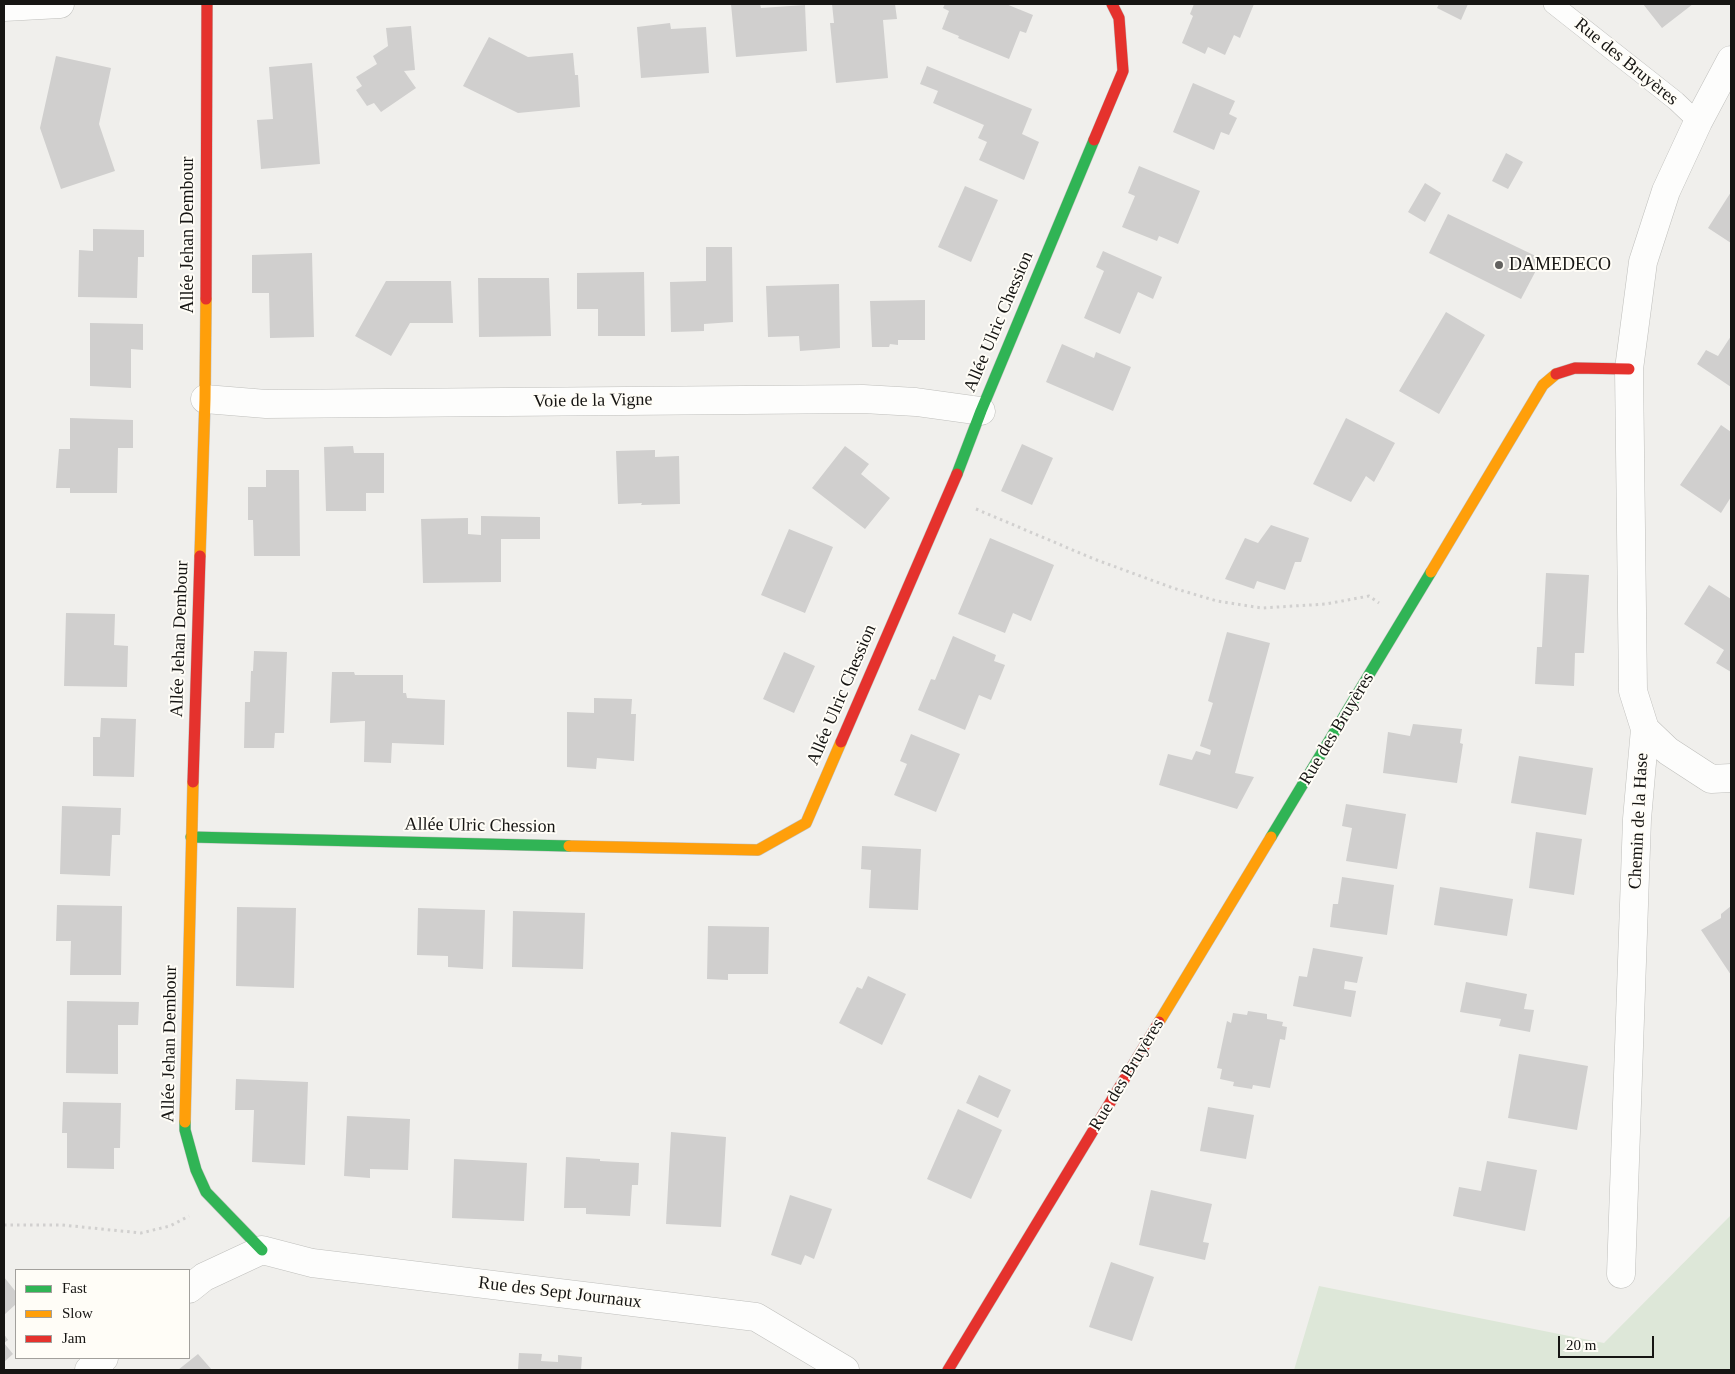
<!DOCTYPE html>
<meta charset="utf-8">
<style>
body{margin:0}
#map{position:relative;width:1735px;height:1374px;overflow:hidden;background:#f0efec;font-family:Georgia,serif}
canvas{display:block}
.frame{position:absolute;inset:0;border:5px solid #161513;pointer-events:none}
.legend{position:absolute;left:15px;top:1269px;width:175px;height:90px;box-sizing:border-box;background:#fffdf7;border:1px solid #a2a09c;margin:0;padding:6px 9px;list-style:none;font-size:15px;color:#161513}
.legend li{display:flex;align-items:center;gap:10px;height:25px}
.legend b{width:25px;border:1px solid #a2a09c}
.scale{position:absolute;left:1558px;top:1336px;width:96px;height:22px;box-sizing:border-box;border:2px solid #161513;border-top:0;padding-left:6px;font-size:15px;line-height:18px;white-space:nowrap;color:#161513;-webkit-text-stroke:4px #fffdf7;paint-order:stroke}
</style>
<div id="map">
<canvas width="1735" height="1374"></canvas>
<div class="frame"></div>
<ul class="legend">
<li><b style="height:6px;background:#30b455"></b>Fast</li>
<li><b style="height:6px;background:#ff9f0a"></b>Slow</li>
<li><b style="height:6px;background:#e5322d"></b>Jam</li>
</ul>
<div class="scale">20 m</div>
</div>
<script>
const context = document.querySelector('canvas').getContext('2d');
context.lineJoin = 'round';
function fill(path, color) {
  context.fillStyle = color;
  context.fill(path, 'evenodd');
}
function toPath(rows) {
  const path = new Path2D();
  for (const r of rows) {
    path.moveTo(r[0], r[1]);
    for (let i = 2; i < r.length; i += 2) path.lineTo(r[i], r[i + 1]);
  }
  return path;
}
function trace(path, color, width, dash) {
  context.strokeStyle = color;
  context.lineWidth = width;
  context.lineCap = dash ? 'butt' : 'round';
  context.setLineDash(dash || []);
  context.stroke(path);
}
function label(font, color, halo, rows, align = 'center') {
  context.font = font + ' Georgia,serif';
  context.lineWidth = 4;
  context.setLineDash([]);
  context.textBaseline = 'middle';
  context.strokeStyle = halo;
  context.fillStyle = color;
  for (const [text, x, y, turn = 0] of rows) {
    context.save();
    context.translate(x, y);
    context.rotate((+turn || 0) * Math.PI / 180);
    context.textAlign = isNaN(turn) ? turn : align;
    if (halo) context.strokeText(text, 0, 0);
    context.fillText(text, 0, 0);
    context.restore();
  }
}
fill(toPath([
 [1731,1215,1731,1370,1294,1370,1319,1286,1604,1343]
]), '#dde7d8');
fill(toPath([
 [731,4,760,4,761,8,805,5,807,51,736,57],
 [832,4,895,4,897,19,883,20,888,78,836,83,830,23,834,23],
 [945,4,1006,4,1033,15,1026,33,1020,31,1009,59,958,38,959,36,942,29,949,11,943,8],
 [1194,4,1254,4,1240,38,1234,35,1225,55,1208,47,1205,54,1182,43,1193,16,1190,14],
 [1439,4,1468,4,1461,20,1437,8],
 [1643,4,1693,4,1662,28],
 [670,23,671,29,706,27,709,73,641,78,637,27],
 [411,26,415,70,404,71,416,88,381,112,374,103,367,106,356,90,362,86,356,77,377,64,373,56,388,46,386,28],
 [489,37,528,57,573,53,575,75,578,75,580,107,518,113,463,86],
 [56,56,111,68,99,124,115,171,61,189,40,128],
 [312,63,320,164,261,169,257,120,273,119,269,67],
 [927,66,1032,109,1022,134,1039,142,1024,180,979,160,987,142,978,138,984,125,933,103,938,91,920,84],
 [1193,83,1235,101,1229,114,1237,118,1229,135,1221,132,1214,150,1173,132],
 [1506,153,1523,162,1508,189,1492,181],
 [1139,166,1200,191,1178,244,1159,236,1157,241,1122,227,1135,196,1128,193],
 [1425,183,1441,193,1425,222,1408,212],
 [965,186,998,200,971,262,938,247],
 [1731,192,1731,243,1708,228],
 [1448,214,1542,259,1521,299,1429,253],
 [93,229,144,230,144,257,138,257,137,298,78,297,79,250,93,251],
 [706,247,732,247,733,322,704,324,704,331,671,332,670,282,706,281],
 [1103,251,1162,277,1153,299,1138,292,1120,334,1084,318,1104,271,1096,267],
 [312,253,314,337,270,338,269,293,252,293,252,255],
 [644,272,645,336,598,336,598,309,577,309,577,273],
 [478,278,549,278,551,336,479,337],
 [386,281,451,281,453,323,410,323,391,356,355,336],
 [839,284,840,348,800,351,799,336,768,337,766,286],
 [925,300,925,340,898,340,898,345,890,344,889,347,872,347,870,301],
 [1446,312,1485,335,1439,414,1399,391],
 [90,323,143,324,143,350,131,349,131,388,90,386],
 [1731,336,1731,387,1697,364,1706,350,1718,356],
 [1062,344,1094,358,1096,352,1131,367,1113,411,1046,382],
 [70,418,133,420,133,448,118,448,117,493,70,493,70,488,56,488,59,449,70,449],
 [1346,418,1395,443,1374,482,1366,476,1351,502,1313,484],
 [1721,425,1731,432,1731,497,1721,513,1680,485],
 [1022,444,1053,458,1032,505,1001,491],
 [353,446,354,453,384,453,384,493,366,493,366,511,326,511,324,447],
 [845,446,869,464,861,474,890,498,865,529,812,488],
 [655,450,655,457,679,456,680,504,641,505,642,503,618,504,616,451],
 [266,470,299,470,300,556,254,556,253,520,248,520,248,487,266,487],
 [481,516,540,517,540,539,501,539,501,582,423,583,421,519,468,518,468,534,481,535],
 [1271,525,1309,538,1301,562,1295,562,1285,590,1257,581,1254,589,1225,579,1245,538,1258,543],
 [789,529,833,547,805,613,761,595],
 [990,538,1054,565,1031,621,1013,613,1005,633,958,614],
 [1546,573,1589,575,1584,653,1575,653,1574,686,1535,684,1537,647,1542,647],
 [1709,585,1731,599,1731,672,1716,663,1724,650,1684,624],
 [66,613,115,614,114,645,128,646,127,687,64,686],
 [1227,632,1270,643,1235,773,1254,777,1237,809,1159,785,1168,754,1192,760,1196,751,1210,755,1211,750,1200,746,1213,703,1208,701],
 [953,636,996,655,994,661,1005,665,991,700,979,695,965,730,918,710,931,679,935,680],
 [254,651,287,652,284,733,275,733,274,748,244,748,245,702,250,702,251,671,253,671],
 [784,652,815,666,794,713,763,699],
 [332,672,354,672,355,675,403,675,403,693,406,693,407,698,445,700,444,745,392,743,391,763,364,762,365,721,330,723],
 [594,698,632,699,631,714,636,714,634,761,597,758,596,769,567,767,567,712,594,713],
 [101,718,136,719,134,777,93,776,93,737,100,737],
 [1413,724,1462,729,1460,743,1463,744,1457,783,1383,773,1388,732,1410,736],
 [911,734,960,754,936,812,894,795,907,764,900,761],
 [1519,756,1593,768,1586,815,1511,803],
 [1346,804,1406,814,1397,869,1346,861,1352,828,1342,826],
 [62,806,121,808,120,835,112,835,110,876,60,874],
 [1536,832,1582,839,1574,895,1529,888],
 [862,846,921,849,918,910,869,908,871,870,861,869],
 [1342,877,1394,885,1387,935,1330,927,1333,904,1338,904],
 [1440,887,1513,899,1507,936,1434,925],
 [57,905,122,906,121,975,70,975,71,941,56,941],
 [1731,906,1731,975,1701,930,1721,918,1721,914],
 [237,907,296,908,294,988,236,986],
 [418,908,485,910,483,969,448,967,448,956,417,955],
 [513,911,585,913,583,969,512,967],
 [708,926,769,927,768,974,728,974,728,980,707,979],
 [1313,948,1363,957,1357,983,1345,981,1344,989,1356,991,1351,1017,1293,1006,1299,976,1307,977],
 [868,976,906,994,882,1045,839,1023,857,987,862,989],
 [1466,982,1527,994,1524,1009,1534,1010,1530,1032,1499,1026,1501,1019,1460,1012],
 [67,1001,139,1002,138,1025,118,1025,118,1074,66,1073],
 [1248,1011,1267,1014,1267,1019,1283,1022,1282,1026,1287,1027,1285,1040,1280,1039,1270,1088,1253,1085,1252,1089,1233,1086,1234,1082,1220,1079,1222,1069,1217,1068,1227,1021,1231,1023,1233,1013,1247,1015],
 [1519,1054,1588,1066,1577,1130,1508,1118],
 [979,1075,1011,1090,998,1118,966,1103],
 [236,1079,308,1082,305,1165,252,1162,254,1110,235,1110],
 [63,1102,121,1103,120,1148,114,1148,114,1169,67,1168,67,1133,62,1133],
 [1208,1107,1254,1115,1246,1159,1200,1151],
 [958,1109,1002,1130,971,1199,927,1179],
 [347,1116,410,1119,408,1170,370,1169,370,1178,344,1176],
 [671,1132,726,1137,721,1227,666,1224],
 [566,1157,600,1159,600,1161,639,1163,638,1185,632,1185,630,1216,586,1214,586,1208,564,1208],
 [454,1159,527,1163,524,1221,452,1218],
 [1487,1161,1537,1170,1525,1231,1453,1216,1459,1187,1481,1191],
 [1151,1190,1212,1204,1203,1242,1209,1243,1205,1260,1139,1245],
 [790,1195,832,1209,814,1259,805,1255,801,1265,771,1255],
 [1111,1262,1154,1277,1132,1341,1089,1327],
 [4,1277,16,1292,16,1304,4,1315],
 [4,1334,8,1340,4,1343,13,1354,4,1362],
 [519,1353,542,1354,541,1361,558,1362,558,1355,582,1357,581,1370,518,1370],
 [198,1354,212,1370,178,1370]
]), '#d0cfce');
const lane = toPath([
 [1553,4,1676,101,1698,122]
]);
const street = toPath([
 [4,7,60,4],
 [205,399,266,404,863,399,916,402,981,411],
 [1645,729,1668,751,1711,779,1731,778],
 [1621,1274,1637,819,1645,729,1633,691,1629,369,1643,262,1666,191,1698,122,1731,60],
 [189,1289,204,1277,262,1250,312,1263,756,1317,845,1370],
 [89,1370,104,1358]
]);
const fast = toPath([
 [957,474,981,411,1094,140],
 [191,837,569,846],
 [1271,837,1431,572],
 [185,1122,185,1130,196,1170,206,1192,262,1250]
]);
const slow = toPath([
 [200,556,205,399,206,299],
 [1431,572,1543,385,1556,374],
 [569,846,758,850,806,823,841,742],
 [1159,1022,1271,837],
 [185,1122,193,782]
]);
const jam = toPath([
 [1094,140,1123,71,1119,18,1112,4],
 [206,299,207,4],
 [1556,374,1575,368,1629,369],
 [841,742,957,474],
 [193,782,200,556],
 [948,1370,1159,1022]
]);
trace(lane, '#bfbfbc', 20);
trace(street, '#bfbfbc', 29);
trace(fast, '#bfbfbc', 12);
trace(slow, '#bfbfbc', 12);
trace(jam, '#bfbfbc', 12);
trace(toPath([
 [976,509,1094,559,1173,588,1217,601,1262,608,1326,604,1369,596,1379,603],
 [4,1225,62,1225,141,1233,170,1226,189,1216]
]), '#d1d0cf', 3, [2.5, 4]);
trace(lane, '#fdfdfc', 19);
trace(street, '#fdfdfc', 28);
trace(fast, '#30b455', 11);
trace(slow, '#ff9f0a', 11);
trace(jam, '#e5322d', 11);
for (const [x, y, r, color] of [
 [1499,265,5,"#62615f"]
]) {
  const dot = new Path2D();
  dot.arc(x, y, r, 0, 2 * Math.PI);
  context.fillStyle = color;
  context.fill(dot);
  trace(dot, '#fffdf7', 2);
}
label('18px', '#161513', '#fffdf7', [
 ["Rue des Bruyères",1626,62,39],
 ["Allée Jehan Dembour",188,235,-90],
 ["Allée Ulric Chession",999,322,-67],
 ["Voie de la Vigne",593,401,-1],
 ["Allée Jehan Dembour",180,639,-88],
 ["Allée Ulric Chession",842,695,-67],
 ["Rue des Bruyères",1337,729,-59],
 ["Chemin de la Hase",1639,821,-87],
 ["Allée Ulric Chession",480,826,1],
 ["Allée Jehan Dembour",170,1044,-89],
 ["Rue des Bruyères",1127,1075,-59],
 ["Rue des Sept Journaux",560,1293,7]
]);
label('18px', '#161513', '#fffdf7', [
 ["DAMEDECO",1509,265]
], 'left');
</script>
